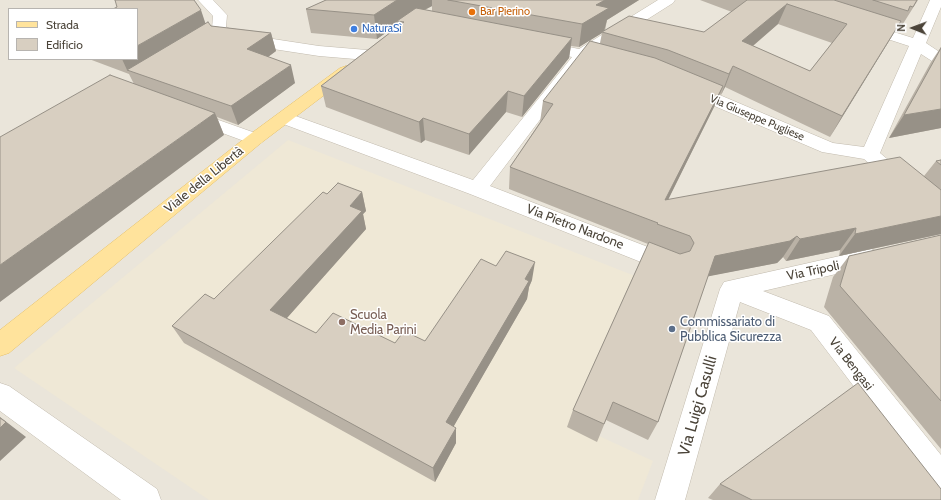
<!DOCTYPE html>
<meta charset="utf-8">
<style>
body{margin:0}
#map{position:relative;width:941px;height:500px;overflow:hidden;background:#f6f3ec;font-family:Cabin,sans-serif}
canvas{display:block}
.legend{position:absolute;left:8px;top:8px;width:130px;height:52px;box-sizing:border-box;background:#fff;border:1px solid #b7b4b0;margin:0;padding:5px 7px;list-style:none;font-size:12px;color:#4b4439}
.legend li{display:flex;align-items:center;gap:8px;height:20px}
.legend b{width:20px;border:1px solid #b7b4b0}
.north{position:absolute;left:893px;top:8px;width:40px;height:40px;-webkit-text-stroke:3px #fff;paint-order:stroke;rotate:271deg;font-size:11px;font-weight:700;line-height:16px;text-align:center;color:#4b4439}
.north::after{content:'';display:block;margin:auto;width:14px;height:18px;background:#4b4439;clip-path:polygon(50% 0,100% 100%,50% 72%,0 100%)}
</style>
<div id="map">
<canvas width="941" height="500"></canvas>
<ul class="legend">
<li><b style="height:5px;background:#ffe39c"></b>Strada</li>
<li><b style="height:11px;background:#d8cfc1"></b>Edificio</li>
</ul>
<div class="north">N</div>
</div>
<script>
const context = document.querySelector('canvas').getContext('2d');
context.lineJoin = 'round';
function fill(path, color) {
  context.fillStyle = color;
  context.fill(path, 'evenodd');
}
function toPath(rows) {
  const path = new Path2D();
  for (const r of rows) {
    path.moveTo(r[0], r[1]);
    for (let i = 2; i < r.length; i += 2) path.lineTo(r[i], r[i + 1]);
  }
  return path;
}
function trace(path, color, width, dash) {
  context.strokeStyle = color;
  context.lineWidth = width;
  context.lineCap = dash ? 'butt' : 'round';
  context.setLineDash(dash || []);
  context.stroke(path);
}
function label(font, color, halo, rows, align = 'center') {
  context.font = font + ' Cabin,sans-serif';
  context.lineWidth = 3;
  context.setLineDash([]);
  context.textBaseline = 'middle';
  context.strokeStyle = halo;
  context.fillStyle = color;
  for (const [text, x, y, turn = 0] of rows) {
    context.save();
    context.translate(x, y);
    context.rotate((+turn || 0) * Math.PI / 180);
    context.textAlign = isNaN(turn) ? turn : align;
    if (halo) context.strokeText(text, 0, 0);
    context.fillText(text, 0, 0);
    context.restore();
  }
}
fill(toPath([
 [0,0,941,0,941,500,0,500],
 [9,9,137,9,137,59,9,59]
]), '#eae5da');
fill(toPath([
 [288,140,635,276,571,423,653,461,638,500,209,500,14,368]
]), '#efe8d6');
const minor = toPath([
 [198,0,213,0,227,15,226,27,236,32,260,37,319,46,367,50,373,52,375,55,373,58,367,60,319,56,260,47,226,38,214,32,212,29,213,16,198,0],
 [658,0,675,0,673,3,594,53,614,59,616,62,614,65,608,67,585,60,490,186,679,259,682,265,679,271,671,274,470,194,278,122,275,118,278,114,284,113,290,114,473,180,572,57,535,49,532,46,535,43,540,41,579,49,658,0],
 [930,0,941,0,941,7,926,43,941,53,941,65,935,63,921,54,880,153,941,204,941,222,934,220,864,159,822,152,684,93,682,89,684,85,690,84,696,85,833,143,864,147,909,46,860,30,858,27,860,24,865,23,913,38,930,0],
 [193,111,261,135,264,139,261,143,255,145,187,120,184,116,187,112,193,111],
 [871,249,879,252,882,258,879,264,763,291,829,316,941,455,941,493,931,488,811,330,740,302,685,500,655,500,720,289,724,282,871,249],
 [0,383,9,386,157,489,161,500,121,500,0,411,0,383]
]);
const primary = toPath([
 [346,66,352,68,354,71,352,74,261,143,9,353,0,356,0,330,249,135,340,68,346,66]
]);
trace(minor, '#c2bbae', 1);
trace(primary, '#e6c16a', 1);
fill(minor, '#fff');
fill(primary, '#ffe39c');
fill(toPath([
 [326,0,639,0,607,20,605,31,704,32,732,12,700,0,918,0,901,27,898,27,895,31,830,137,725,87,721,95,719,94,714,107,668,200,924,176,936,161,941,160,941,234,839,256,840,250,786,261,783,257,777,263,708,276,658,422,648,440,606,420,597,442,567,427,573,410,648,244,509,189,510,167,540,122,543,101,600,43,602,33,579,47,571,46,569,58,522,117,506,112,469,155,425,140,421,143,326,107,321,86,397,27,397,25,377,39,311,33,306,9],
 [432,6,432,11,425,10],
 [778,24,832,43,810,71,753,46],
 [206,23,211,26,271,33,276,51,268,57,295,83,238,125,217,117,224,135,134,84,129,74,89,59,137,59],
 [941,47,941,128,889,138,931,62],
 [362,192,366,211,363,214,366,229,287,318,316,333,395,343,425,341,532,280,529,287,527,299,453,427,456,443,435,482,184,343,172,326,214,299,327,194],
 [941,235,941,449,824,307,833,277,849,256],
 [720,484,941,500,713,500,708,498]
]), '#bab2a6');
fill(toPath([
 [397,0,432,0,432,6,408,18,397,21,397,25,377,39,374,15],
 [605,0,639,0,607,20,604,31,602,32,602,33,579,47,582,24,596,5],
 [787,4,778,24,734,62,742,41],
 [201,10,207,28,127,70,122,59,137,59,137,46],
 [901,21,889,41,830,137,842,116],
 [271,33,276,51,253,68,247,49],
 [572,38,569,58,522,117,524,96],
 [291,65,295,83,238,125,231,106],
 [733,66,725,87,721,95,729,74],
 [723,86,714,107,657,222,665,200],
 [508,91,506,112,469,155,469,134],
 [941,109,941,128,889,138,904,115],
 [215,113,224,135,0,302,0,265],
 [423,118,425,140,421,143,419,122],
 [362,192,366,211,363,214,366,229,278,328,270,310,350,206],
 [941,216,941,234,839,256,855,234],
 [856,228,840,250,786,261,800,239],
 [797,236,783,257,777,263,705,277,715,256],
 [535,262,532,280,529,287,527,299,447,438,446,422,525,279],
 [0,417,26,437,0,461],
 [456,428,456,443,435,482,433,468]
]), '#979187');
const building = toPath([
 [115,0,194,0,201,10,137,46,137,9,113,9,117,7,115,0],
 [326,0,397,0,374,15,306,9,326,0],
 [448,0,605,0,596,5,609,8,582,24,448,0],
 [747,0,834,0,901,21,842,116,733,66,729,74,668,50,602,32,629,16,704,32,747,0],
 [787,4,847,24,810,71,742,41,787,4],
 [873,0,917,0,913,7,910,6,908,11,873,0],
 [416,8,572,38,524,96,508,91,469,134,423,118,419,122,321,86,404,22,397,21,416,8],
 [208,22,211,26,271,33,247,49,291,65,231,106,127,70,208,22],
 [590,41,655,58,723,86,665,200,900,157,941,190,941,216,855,234,856,228,800,239,797,236,790,241,715,256,658,422,613,402,604,424,573,410,649,242,680,254,690,251,694,243,690,236,657,224,658,223,510,167,553,104,543,101,590,41],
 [941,48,941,109,904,115,941,48],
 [110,75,215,113,0,265,0,137,110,75],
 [941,160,941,165,936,161,941,160],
 [338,183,362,192,350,206,362,211,270,310,316,333,333,313,395,343,404,331,425,341,481,259,496,266,506,251,535,262,525,279,529,281,446,422,456,428,433,468,172,326,205,294,214,299,323,192,327,194,338,183],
 [941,235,941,401,840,286,849,256,941,235],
 [858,383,941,489,941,500,752,500,720,484,858,383],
 [0,418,6,422,0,428,0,418]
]);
fill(building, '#d8cfc1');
trace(building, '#979187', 1);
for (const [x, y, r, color] of [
 [472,12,4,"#e8710a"],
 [354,29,4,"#3f7fe0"],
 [342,322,4,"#8d6e63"],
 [672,329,4,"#5c6f8a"]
]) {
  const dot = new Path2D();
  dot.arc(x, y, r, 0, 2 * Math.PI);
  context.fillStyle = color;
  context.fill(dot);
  trace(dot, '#fff', 1.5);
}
label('11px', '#c56008', '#fff', [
 ["Bar Pierino",480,12]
], 'left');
label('11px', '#366cbe', '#fff', [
 ["NaturaSì",362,29]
], 'left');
label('11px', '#4b4439', '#fff', [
 ["Via Giuseppe Pugliese",757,118,23]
]);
label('13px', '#4b4439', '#fff', [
 ["Viale della Libertà",204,180,-39],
 ["Via Pietro Nardone",575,227,21],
 ["Via Tripoli",813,271,-12],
 ["Via Bengasi",851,364,52]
]);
label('13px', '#785e54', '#fff', [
 ["Scuola",350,315],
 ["Media Parini",350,330]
], 'left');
label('13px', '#4e5e75', '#fff', [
 ["Commissariato di",680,322],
 ["Pubblica Sicurezza",680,337]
], 'left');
label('16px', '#4b4439', '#fff', [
 ["Via Luigi Casulli",698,406,-74]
]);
</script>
